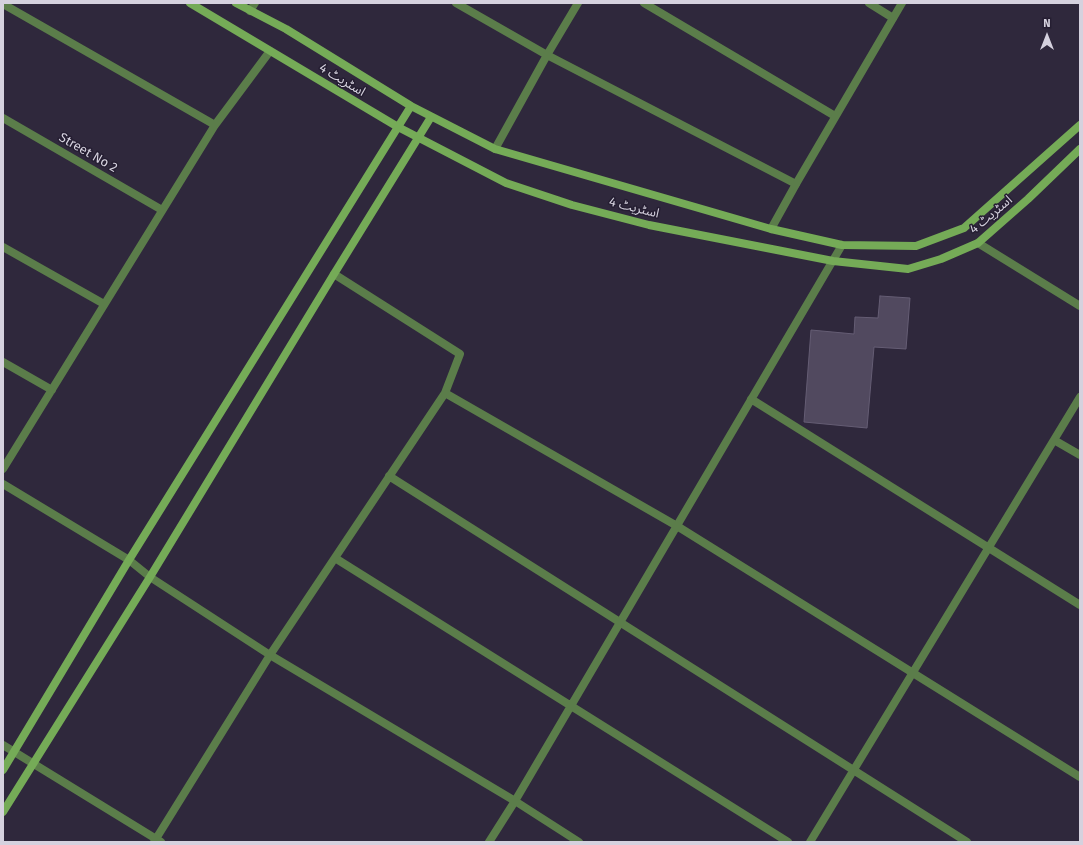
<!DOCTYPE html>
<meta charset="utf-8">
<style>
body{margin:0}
#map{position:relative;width:1083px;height:845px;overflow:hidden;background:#2f283c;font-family:"Fira Sans",sans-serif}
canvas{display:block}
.frame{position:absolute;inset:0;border:4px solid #d5d1de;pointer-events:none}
.north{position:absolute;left:1027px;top:16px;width:40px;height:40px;-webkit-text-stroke:3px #251e32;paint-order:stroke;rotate:0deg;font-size:11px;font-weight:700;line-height:16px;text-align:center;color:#d5d1de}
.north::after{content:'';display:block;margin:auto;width:14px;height:18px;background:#d5d1de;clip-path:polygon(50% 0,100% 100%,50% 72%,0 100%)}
</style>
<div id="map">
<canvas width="1083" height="845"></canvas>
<div class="frame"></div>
<div class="north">N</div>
</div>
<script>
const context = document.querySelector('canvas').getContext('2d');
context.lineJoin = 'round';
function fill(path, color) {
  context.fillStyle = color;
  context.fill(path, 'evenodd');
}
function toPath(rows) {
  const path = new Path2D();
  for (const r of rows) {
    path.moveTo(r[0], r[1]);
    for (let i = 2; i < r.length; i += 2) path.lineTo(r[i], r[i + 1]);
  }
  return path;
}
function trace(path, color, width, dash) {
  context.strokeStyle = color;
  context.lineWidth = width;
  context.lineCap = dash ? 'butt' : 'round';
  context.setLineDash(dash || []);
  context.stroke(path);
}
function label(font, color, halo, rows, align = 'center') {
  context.font = font + ' "Fira Sans","Noto Sans Arabic",sans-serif';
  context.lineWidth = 3;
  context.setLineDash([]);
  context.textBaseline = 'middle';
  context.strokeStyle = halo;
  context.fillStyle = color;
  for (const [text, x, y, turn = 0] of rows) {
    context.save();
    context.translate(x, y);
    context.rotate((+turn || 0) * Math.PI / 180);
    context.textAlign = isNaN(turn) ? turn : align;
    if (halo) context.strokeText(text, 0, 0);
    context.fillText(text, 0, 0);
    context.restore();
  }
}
const building = toPath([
 [880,296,910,298,906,349,874,347,867,428,804,422,811,330,854,334,855,317,878,318,880,296]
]);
fill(building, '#51495f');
trace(building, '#655d74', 1);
trace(toPath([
 [456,3,547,55,796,184],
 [644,3,835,116],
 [869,3,893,18],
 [3,4,215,125],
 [250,11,255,3],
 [3,118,162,210],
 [495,149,547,55,578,3],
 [978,243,1080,306],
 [3,247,104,304],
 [3,362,52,390],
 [445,393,677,526,1080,777],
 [751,399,1080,605],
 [1054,440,1080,455],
 [3,469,215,125,270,51],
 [389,476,967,842],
 [3,484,129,560,150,577,270,655,515,801,579,842],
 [335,558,788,842],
 [3,745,161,842],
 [154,842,270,655,445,393,460,354,334,274],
 [489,842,515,801,842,245],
 [810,842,1080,397]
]), '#5b7d4a', 8);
trace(toPath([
 [771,229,796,184,902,3]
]), '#5b7d4a', 8);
trace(toPath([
 [190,3,398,127,506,183,572,205,649,225,833,261,908,269,941,259,978,243,1028,199,1080,149],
 [236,3,286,29,411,106,495,149,771,229,842,245,916,246,964,228,1080,125],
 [3,770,129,560,411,106],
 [3,812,150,577,334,274,431,117]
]), '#75ab57', 8);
label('13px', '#d5d1de', '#251e32', [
 ["اسٹریٹ 4",342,80,31],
 ["Street No 2",88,153,30],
 ["اسٹریٹ 4",634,208,14],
 ["اسٹریٹ 4",991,215,-40]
]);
</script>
